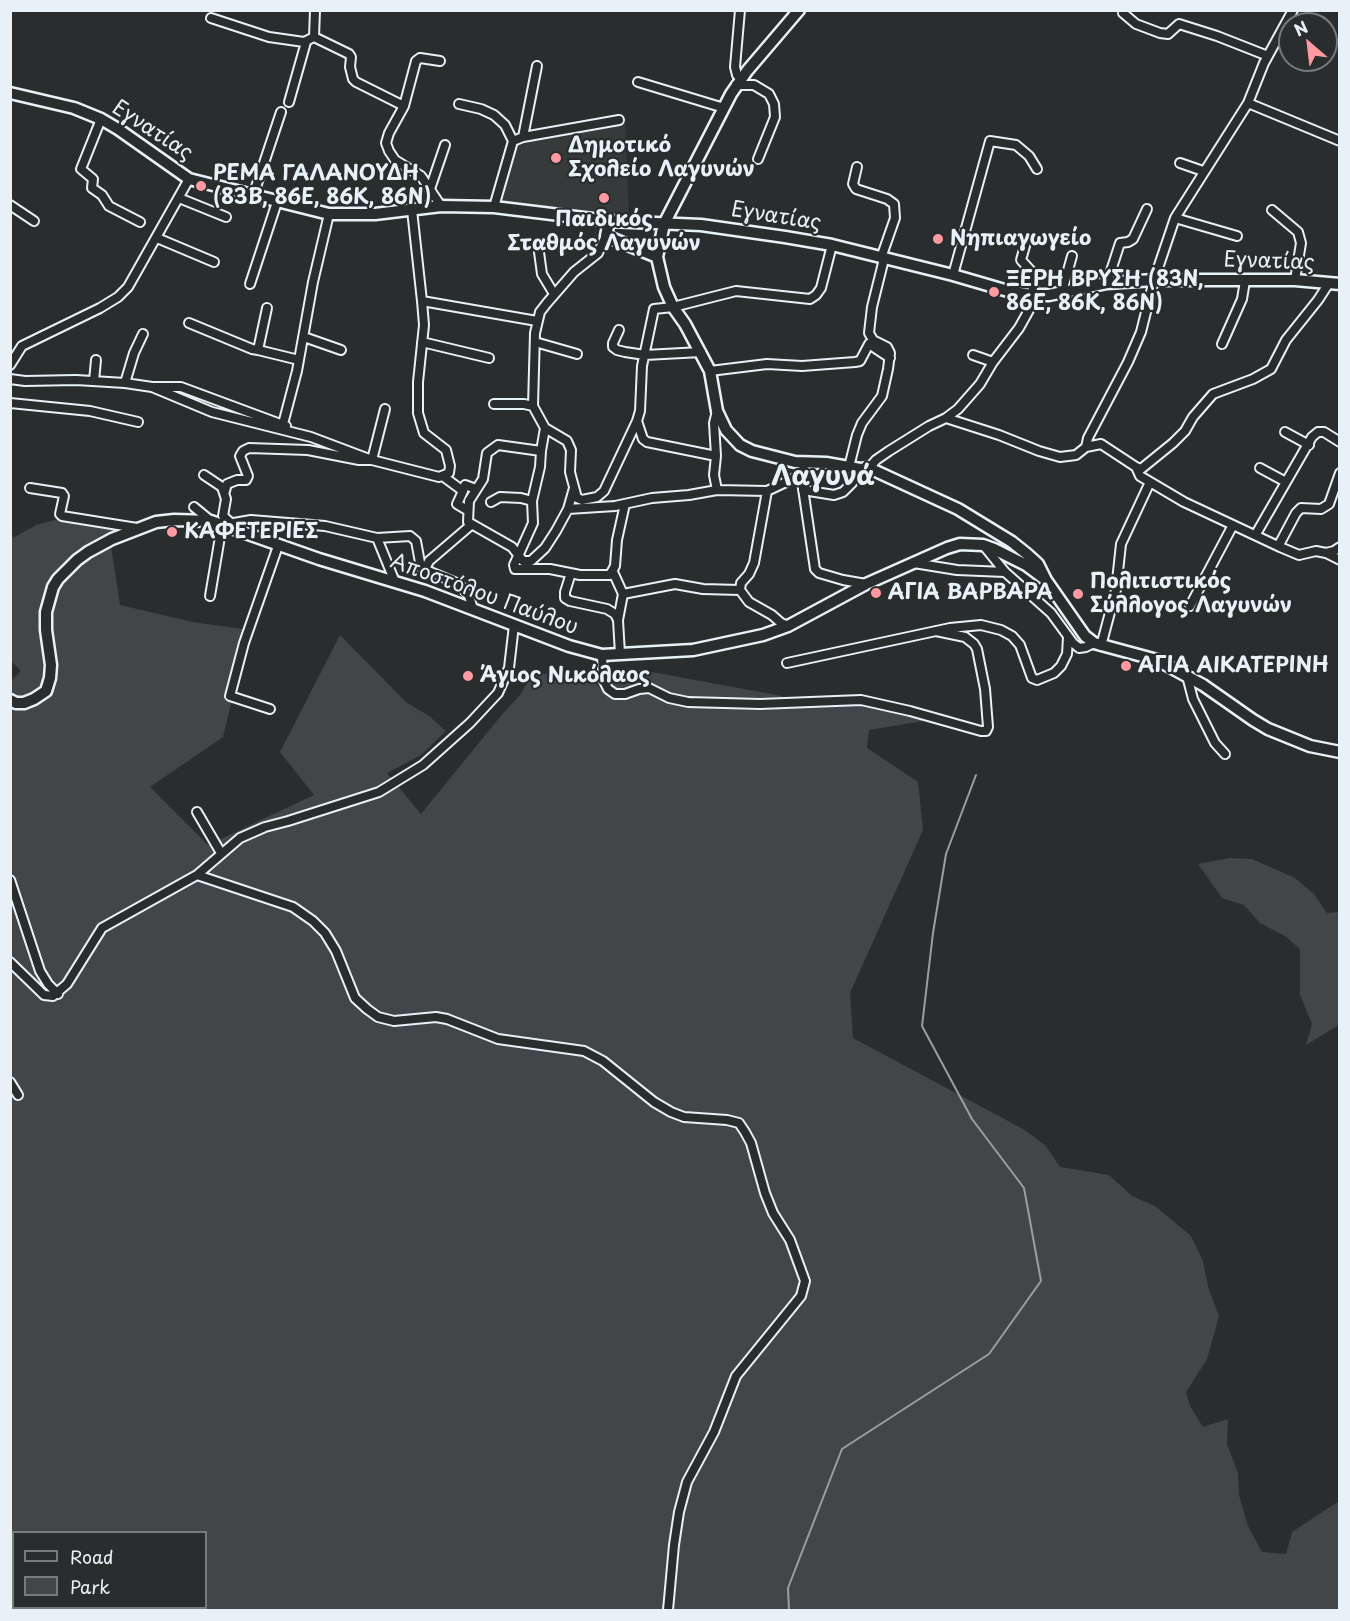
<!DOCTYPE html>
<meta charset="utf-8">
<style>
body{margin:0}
#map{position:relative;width:1350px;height:1621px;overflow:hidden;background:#2a2d2e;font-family:"Playpen Sans",sans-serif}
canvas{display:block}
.frame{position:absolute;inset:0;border:12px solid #e8f1f8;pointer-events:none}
.legend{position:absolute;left:12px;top:1531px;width:195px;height:78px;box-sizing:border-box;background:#2a2d2e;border:2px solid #767b7f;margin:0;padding:8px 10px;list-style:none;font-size:18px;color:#e8f1f8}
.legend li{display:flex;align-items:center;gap:12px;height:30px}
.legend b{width:30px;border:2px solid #767b7f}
.north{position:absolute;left:1278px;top:12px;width:60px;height:60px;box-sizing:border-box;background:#2a2d2e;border:2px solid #767b7f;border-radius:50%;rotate:332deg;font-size:16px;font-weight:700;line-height:24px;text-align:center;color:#e8f1f8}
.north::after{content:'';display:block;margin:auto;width:21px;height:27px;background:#ff9aa2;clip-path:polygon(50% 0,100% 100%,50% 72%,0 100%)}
</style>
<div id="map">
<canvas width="1350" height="1621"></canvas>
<div class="frame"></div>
<ul class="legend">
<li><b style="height:8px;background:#2a2d2e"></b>Road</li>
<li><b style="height:16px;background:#424648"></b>Park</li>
</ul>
<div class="north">N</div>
</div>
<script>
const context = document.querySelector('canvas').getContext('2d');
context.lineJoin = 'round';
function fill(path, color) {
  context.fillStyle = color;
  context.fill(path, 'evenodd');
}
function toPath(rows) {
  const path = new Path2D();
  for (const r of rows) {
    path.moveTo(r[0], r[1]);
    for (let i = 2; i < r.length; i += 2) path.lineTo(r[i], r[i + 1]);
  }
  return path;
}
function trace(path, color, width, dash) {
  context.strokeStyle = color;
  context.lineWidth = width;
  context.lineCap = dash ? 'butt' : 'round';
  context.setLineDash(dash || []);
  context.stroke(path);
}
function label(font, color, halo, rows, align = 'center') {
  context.font = font + ' "Playpen Sans",sans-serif';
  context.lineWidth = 4.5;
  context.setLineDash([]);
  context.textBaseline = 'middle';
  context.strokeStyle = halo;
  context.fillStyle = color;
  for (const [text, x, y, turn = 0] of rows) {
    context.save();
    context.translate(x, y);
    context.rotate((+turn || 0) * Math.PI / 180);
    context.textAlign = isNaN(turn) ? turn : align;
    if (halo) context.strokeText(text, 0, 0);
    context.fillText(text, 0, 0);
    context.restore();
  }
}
fill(toPath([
 [625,121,629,220,502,206,514,142]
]), '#363a3b');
fill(toPath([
 [74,515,138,524,145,534,111,546,120,605,193,622,249,630,223,737,150,787,208,845,314,795,280,752,340,635,406,702,429,716,446,731,421,755,387,773,421,814,504,712,521,694,532,674,560,673,594,682,602,690,614,675,630,668,782,696,785,707,833,704,862,704,935,719,869,730,867,748,918,782,923,830,850,993,853,1038,1023,1129,1045,1145,1060,1167,1109,1175,1132,1196,1155,1206,1191,1236,1203,1261,1208,1287,1219,1316,1207,1359,1186,1392,1190,1406,1203,1427,1228,1419,1227,1444,1238,1473,1239,1495,1248,1526,1262,1552,1286,1554,1292,1532,1339,1501,1339,1610,11,1610,10,682,21,671,11,661,10,525,13,538,36,525],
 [14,1532,206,1532,206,1608,14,1608],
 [1229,858,1252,859,1295,878,1314,894,1327,913,1339,912,1339,1025,1306,1045,1312,1024,1300,995,1300,949,1285,936,1260,923,1244,905,1222,898,1198,864]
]), '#424648');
trace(toPath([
 [789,1610,788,1588,842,1449,989,1354,1041,1281,1024,1188,972,1119,922,1026,933,933,946,854,976,775]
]), '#989fa3', 2);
const street = toPath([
 [740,10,735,67,737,75,741,79],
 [1123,13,1136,24,1160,33,1168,34,1179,24,1217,36,1268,56],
 [211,18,269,37,304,42,314,37],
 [314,37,349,54,351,57,350,67,353,79,356,82,404,106,389,133,386,143,389,151,395,160,421,176,441,206],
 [314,37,315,10],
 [638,82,724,108],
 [736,85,754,85,769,94,774,104,775,117,758,159],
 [289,102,306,42],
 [1248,103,1340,141],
 [459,104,481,109,494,115,505,125,513,141],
 [404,106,416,61,420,58,440,61],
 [101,119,81,169,93,179,92,188,102,195,109,206,140,222],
 [523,137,619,120],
 [1180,163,1203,171],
 [857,167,853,184,856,189,887,199,894,204,895,218,881,258],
 [430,189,445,145],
 [253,196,281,112],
 [179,198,226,217],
 [10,205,34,221],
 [494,207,513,141,523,137,537,66],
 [412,210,422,301],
 [1272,210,1298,232,1301,243,1295,280],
 [1175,218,1237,236],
 [606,236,598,253,574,272,547,303,540,312,535,333,533,406,545,428,567,441,571,450,570,472,577,498,582,500,597,497,604,491,637,421,640,411,642,366,654,309,673,307,736,291,810,299,816,295,821,288,832,245],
 [157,238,214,262],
 [539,252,542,274,554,294],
 [953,275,990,141,1016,145,1029,156,1037,169],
 [1107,283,1120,243,1128,242,1133,239,1147,209],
 [250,284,277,202],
 [1062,292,1072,256],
 [267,308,258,350,299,360],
 [189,323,252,349,258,350],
 [619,330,613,343,613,347,617,350,625,352,645,355,701,352],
 [304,337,341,350],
 [422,342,489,358],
 [535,342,577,354],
 [1222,344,1242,299,1245,281],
 [973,355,993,362],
 [10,365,22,346,100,308,118,297,128,287,189,179],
 [710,371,767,364,802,366,855,362,860,361,869,344,890,358],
 [10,379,25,381,76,380,125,383,152,387,212,412,311,437,372,460,439,477,449,473,450,466,446,450,424,433,418,413,418,382,424,325,422,301,537,321],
 [94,381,96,360],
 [125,383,134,353,143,334],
 [152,387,181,387,286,426],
 [10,403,90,411,138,422],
 [494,404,524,404,533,406],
 [717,411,714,423,716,456,714,475,717,490,767,491,754,563,749,574,741,583,740,590],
 [946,418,999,435,1039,451,1060,457,1076,455,1086,447,1101,444,1136,467,1140,476,1184,502,1280,547,1280,543,1296,513,1301,508,1321,509,1329,504,1340,473],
 [637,421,643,439,647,442,716,456],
 [283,424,297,371,313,282,329,214],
 [545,428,541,451,498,445,487,453,483,479,469,501,468,522,512,547,523,561,531,561,545,548,556,531,568,509,574,488],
 [1285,432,1309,445],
 [1086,447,1088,438,1128,362,1141,332,1154,280,1175,218,1248,103,1264,63,1293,10],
 [541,451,540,467,532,501,533,523,514,565,515,569,550,569,580,575,610,575,615,566,617,540,625,504],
 [849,467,857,435,862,423,882,396,888,369,890,353,887,347,873,340,869,333,872,307,884,259],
 [1136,467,1141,469,1173,443,1185,431,1193,417,1213,394,1253,379,1271,369,1286,340,1318,300,1329,283],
 [869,468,876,460,889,451,929,426,946,418,958,409,980,384,993,362,1019,328,1029,310,1034,282,1032,272,1021,260,1027,239],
 [1260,468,1286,482],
 [204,475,222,487,226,499,223,516,233,525],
 [801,475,815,569,819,573,843,580,866,584],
 [444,477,463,491,457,504,467,510],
 [30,488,62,493,64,496,60,514,62,516,137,528],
 [803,490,834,495,843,492,852,483,860,469],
 [225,491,227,484,237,480,246,480,248,476,240,456,243,451,249,448,308,450,359,460,372,460,385,409],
 [463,491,465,485,476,489],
 [767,491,801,475,805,463],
 [491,502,500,497,521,498,532,501],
 [194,507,211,521],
 [568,509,615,506,652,498,689,495,717,490],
 [1256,534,1312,437,1318,432,1324,432,1340,442],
 [377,538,410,536,416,541,421,568,459,584,469,596,473,609],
 [984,546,1005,572,1051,613,1073,643,1079,648,1086,647,1094,643],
 [1280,547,1299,555,1316,551,1326,553,1340,560],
 [1326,553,1334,551,1340,547],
 [914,563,957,570,1005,572],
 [424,571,429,561,471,525],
 [613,572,623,594,618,620],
 [571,573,565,592,565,598,570,601,607,609,615,614,618,620,620,654],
 [623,594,675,584,703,589,740,590,749,602,772,615,781,623,788,626],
 [210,596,222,525,251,520,325,526,377,538,395,582],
 [1190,606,1233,525],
 [1101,646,1116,590,1121,544,1150,482],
 [602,655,603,679,608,689,615,694,625,694,639,689,649,688,669,698,688,702,760,704,861,700,910,711,981,731,986,731,988,727,985,689,977,649,974,644,965,637,936,631],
 [787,663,950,628,981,625,1001,630,1012,636,1020,645,1032,678,1037,680,1054,673,1061,666,1067,654,1068,637],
 [1187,676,1193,699,1215,743,1225,754],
 [270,709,230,696,244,643,278,546],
 [197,812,221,853],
 [197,875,293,907,313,921,325,933,336,951,355,998,367,1009,378,1017,394,1021,436,1017,447,1019,498,1039,584,1051,603,1061,654,1102,671,1112,684,1117,727,1120,739,1123,745,1132,751,1143,765,1193,773,1213,790,1240,805,1281,801,1296,736,1376,714,1432,687,1482,679,1512,674,1545,668,1610],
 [10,880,40,971,48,984,58,994],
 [10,962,44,995,53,996,67,984,102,928,197,875,240,838,265,827,288,821,379,792,423,765,470,723,498,693,509,668,514,625],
 [10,1082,18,1095]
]);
const secondary = toPath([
 [799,10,747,71,731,94,664,224,657,257,664,287,673,307,685,324,710,371,717,411,726,430,740,445,752,451,795,462,826,463,860,469,869,468,958,509,1012,542,1027,554,1038,564,1046,580,1085,636,1094,643,1157,660,1203,685,1253,720,1268,729,1310,746,1340,752],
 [10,93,74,108,101,119,118,129,189,179,329,214,375,214,441,206,494,207,609,221,701,225,785,237,832,245,953,275,1008,291,1031,295,1049,295,1107,283,1154,280,1295,280,1340,284],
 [609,221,606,236,657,257],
 [10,700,16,703,24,703,34,699,46,691,50,678,51,665,46,630,46,612,53,587,58,579,77,560,88,552,112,539,156,522,174,520,211,521,319,559,425,591,569,646,602,655,693,650,763,635,788,626,866,584,947,548,960,544,983,545,994,549,1026,565,1046,580]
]);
trace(street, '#e8f1f8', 12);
trace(secondary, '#e8f1f8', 15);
trace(street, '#2a2d2e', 8);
trace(secondary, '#2a2d2e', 10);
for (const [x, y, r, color] of [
 [556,158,6,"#ff9aa2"],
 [201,186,6,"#ff9aa2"],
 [604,198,6,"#ff9aa2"],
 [938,239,6,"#ff9aa2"],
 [994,292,6,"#ff9aa2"],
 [172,532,6,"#ff9aa2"],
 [876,593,6,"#ff9aa2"],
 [1078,594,6,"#ff9aa2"],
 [1126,666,6,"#ff9aa2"],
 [468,676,6,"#ff9aa2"]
]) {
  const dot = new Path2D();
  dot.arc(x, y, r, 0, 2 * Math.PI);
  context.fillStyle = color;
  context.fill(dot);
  trace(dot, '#2a2d2e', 2);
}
label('21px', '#e8f1f8', '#2a2d2e', [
 ["Εγνατίας",152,131,33],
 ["Εγνατίας",776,217,9],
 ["Εγνατίας",1269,262,2],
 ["Αποστόλου Παύλου",484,595,20]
]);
label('bold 21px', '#e8f1f8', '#2a2d2e', [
 ["Δημοτικό",568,146],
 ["Σχολείο Λαγυνών",568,170],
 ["ΡΕΜΑ ΓΑΛΑΝΟΥΔΗ",213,174],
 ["(83Β, 86Ε, 86Κ, 86Ν)",213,198],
 ["Παιδικός",604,220,"center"],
 ["Σταθμός Λαγυνών",604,244,"center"],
 ["Νηπιαγωγείο",950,239],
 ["ΞΕΡΗ ΒΡΥΣΗ (83Ν,",1006,280],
 ["86Ε, 86Κ, 86Ν)",1006,304],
 ["ΚΑΦΕΤΕΡΙΕΣ",184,532],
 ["Πολιτιστικός",1090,582],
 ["Σύλλογος Λαγυνών",1090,606],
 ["ΑΓΙΑ ΒΑΡΒΑΡΑ",888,593],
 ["ΑΓΙΑ ΑΙΚΑΤΕΡΙΝΗ",1138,666],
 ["Άγιος Νικόλαος",480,676]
], 'left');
label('bold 27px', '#e8f1f8', '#2a2d2e', [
 ["Λαγυνά",823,478]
]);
</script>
